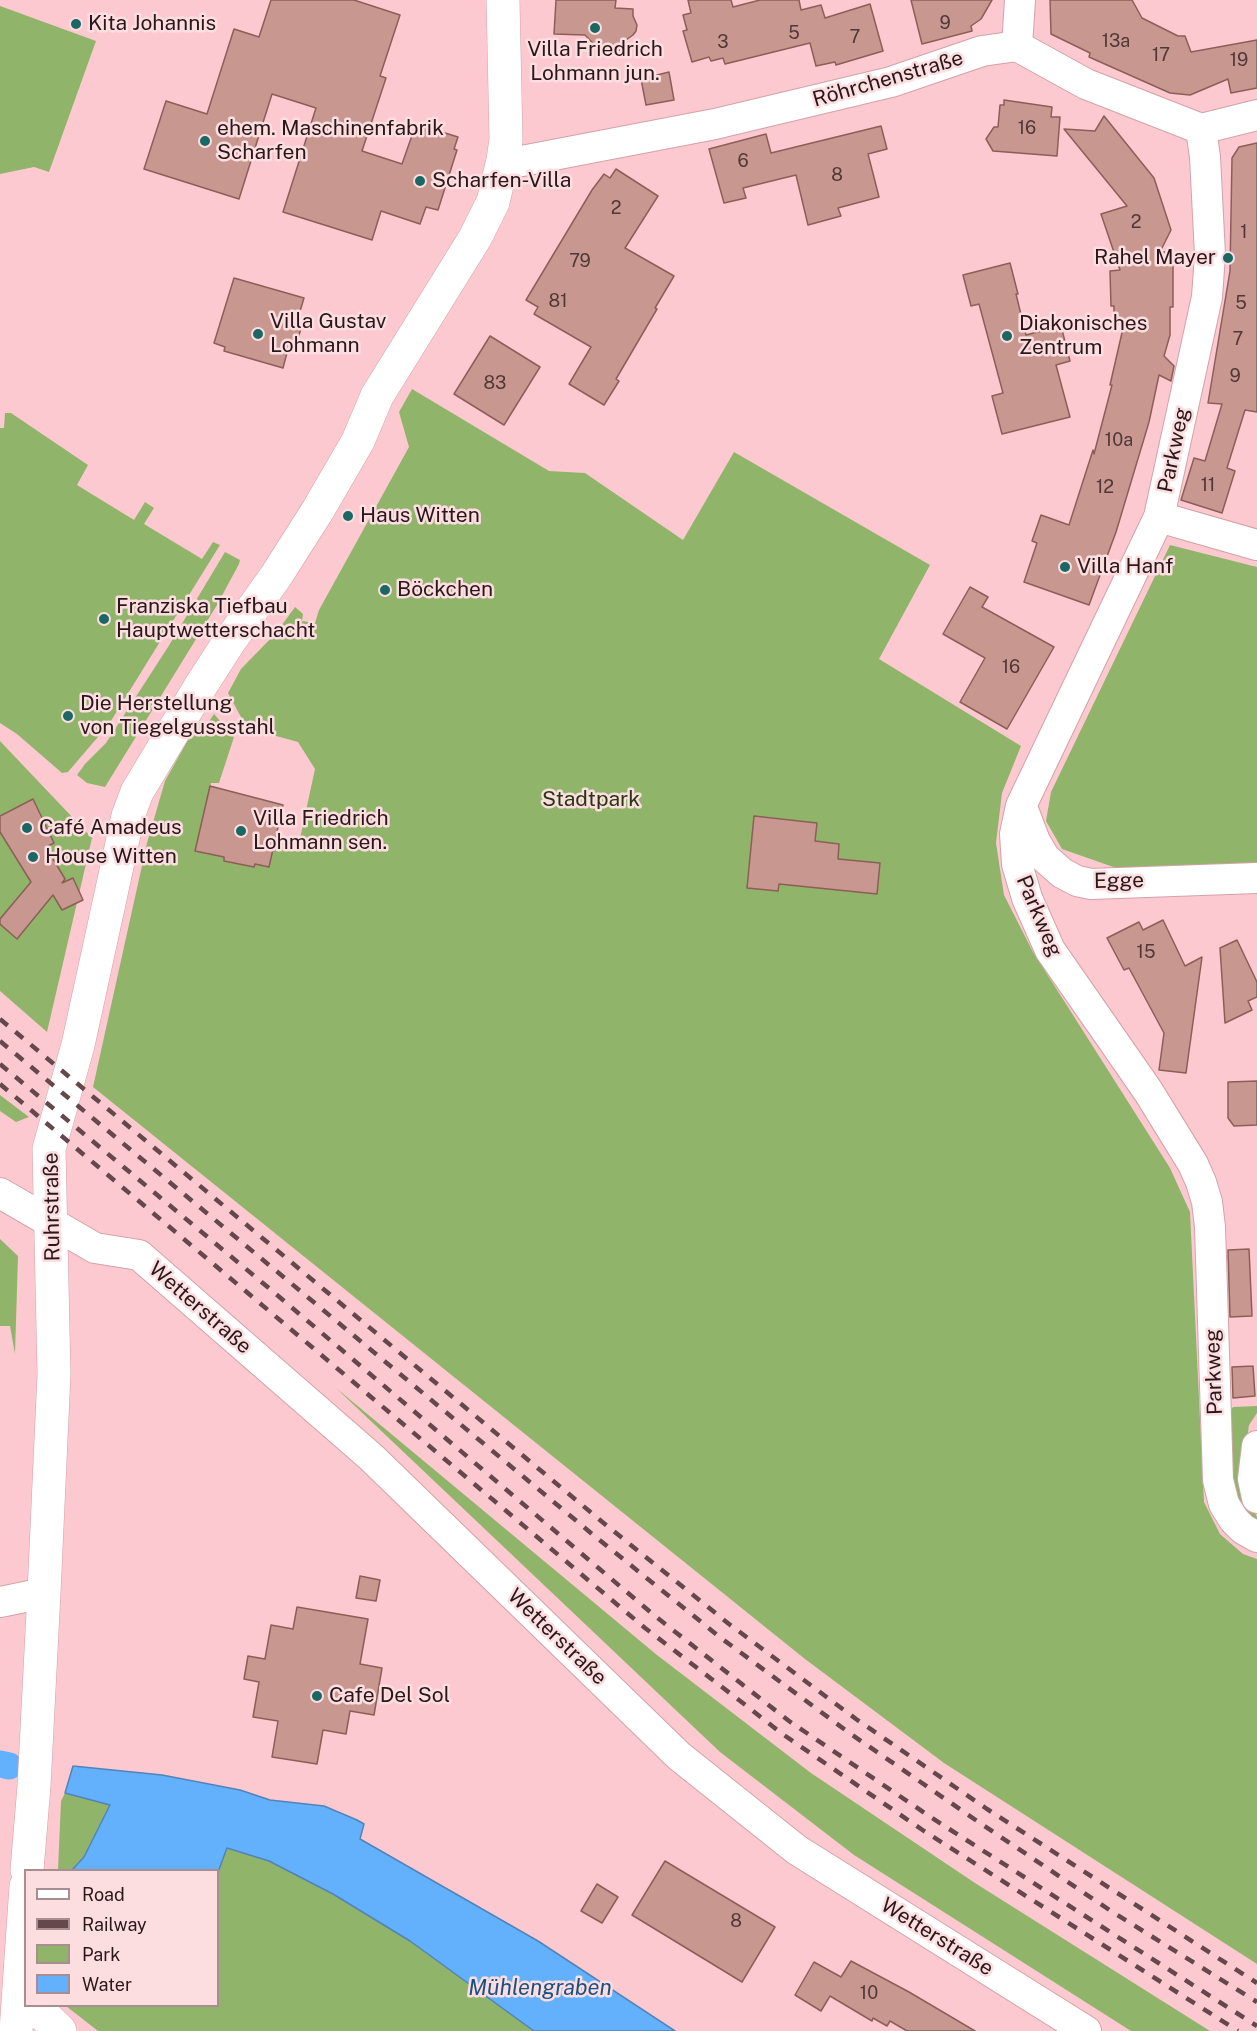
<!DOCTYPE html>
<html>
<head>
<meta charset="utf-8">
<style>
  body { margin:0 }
  #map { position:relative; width:1257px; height:2031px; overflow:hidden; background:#fdc9d0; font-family:"Public Sans",sans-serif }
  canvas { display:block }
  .legend { position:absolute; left:24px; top:1869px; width:195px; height:138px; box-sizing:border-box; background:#fcdde0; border:2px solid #a88e91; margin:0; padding:8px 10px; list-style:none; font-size:18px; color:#29171a }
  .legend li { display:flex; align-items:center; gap:12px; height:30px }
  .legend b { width:30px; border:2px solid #a88e91 }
</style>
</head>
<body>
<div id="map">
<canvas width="1257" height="2031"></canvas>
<ul class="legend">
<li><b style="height:8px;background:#fff"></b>Road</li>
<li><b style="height:8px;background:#64484c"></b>Railway</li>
<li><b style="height:16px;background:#91b46b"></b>Park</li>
<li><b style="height:16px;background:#63b1fd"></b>Water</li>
</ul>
</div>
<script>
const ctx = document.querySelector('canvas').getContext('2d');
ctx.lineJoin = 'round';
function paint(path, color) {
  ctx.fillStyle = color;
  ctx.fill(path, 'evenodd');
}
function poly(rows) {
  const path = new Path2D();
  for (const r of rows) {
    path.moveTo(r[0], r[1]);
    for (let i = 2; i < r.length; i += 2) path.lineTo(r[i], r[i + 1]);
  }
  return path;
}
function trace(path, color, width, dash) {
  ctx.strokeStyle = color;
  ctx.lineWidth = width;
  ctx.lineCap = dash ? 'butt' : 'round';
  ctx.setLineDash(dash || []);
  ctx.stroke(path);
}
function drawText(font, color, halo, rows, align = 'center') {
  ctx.font = font + ' "Public Sans",sans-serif';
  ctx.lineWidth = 5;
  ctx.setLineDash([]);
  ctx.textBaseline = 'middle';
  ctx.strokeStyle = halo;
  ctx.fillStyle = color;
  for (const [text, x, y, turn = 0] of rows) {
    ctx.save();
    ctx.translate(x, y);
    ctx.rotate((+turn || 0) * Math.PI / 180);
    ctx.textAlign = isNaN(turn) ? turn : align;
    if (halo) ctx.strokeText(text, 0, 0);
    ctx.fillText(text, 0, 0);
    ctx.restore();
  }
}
const green = poly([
  [0,6,96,41,49,172,34,167,0,174],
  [412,389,549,471,585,473,683,540,734,452,930,565,879,659,1021,746,1002,793,996,843,1004,895,1033,952,1170,1168,1190,1212,1204,1502,1220,1534,1243,1554,1257,1559,1257,1964,944,1763,805,1659,93,1087,147,843,165,781,198,722,208,723,214,714,234,737,219,783,211,783,196,851,224,857,224,861,253,867,254,864,269,867,275,841,279,842,280,838,299,843,315,769,298,742,247,728,228,693,241,669,276,633,295,607,303,614,302,621,315,623,319,610,409,447,399,412],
  [5,413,11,413,88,465,77,485,134,520,145,502,154,508,144,524,202,559,213,542,220,545,109,724,68,772,62,773,17,734,0,723,0,428,4,428],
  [1170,545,1257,567,1257,866,1119,869,1062,849,1046,821,1051,792],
  [225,552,240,560,239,564,217,605,105,787,87,783,77,775,85,764,106,743,168,647],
  [0,741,92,838,47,1032,0,991],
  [0,1095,29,1117,16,1122,0,1111],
  [0,1239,18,1256,15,1354,10,1326,0,1326],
  [336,1388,657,1655,811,1773,975,1883,1210,2031,1131,2031,854,1855,720,1752],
  [1257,1406,1257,1413,1249,1425,1245,1454,1246,1497,1257,1517,1257,1525,1239,1507,1231,1476,1229,1413,1233,1407],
  [65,1793,110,1805,84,1857,72,1870,58,1870,61,1801],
  [226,1848,269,1861,333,1894,410,1941,534,2031,98,2031,66,2006,218,2006,218,1872]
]);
const water = poly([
  [73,1766,162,1775,240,1790,270,1800,324,1806,357,1820,364,1824,360,1839,538,1941,675,2031,534,2031,410,1941,333,1894,269,1861,227,1848,218,1872,218,1870,72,1870,84,1857,110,1805,65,1793,73,1766]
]);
const canal = poly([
  [0,1764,9,1766]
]);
const building = poly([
  [271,0,354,0,400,15,380,76,386,78,362,151,402,164,416,124,458,137,454,149,457,150,438,210,426,207,420,224,381,211,372,240,283,212,316,108,272,94,239,199,144,169,166,101,207,114,234,29,259,37,271,0],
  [556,0,616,0,615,8,633,9,633,16,637,25,636,31,633,35,619,45,620,50,604,55,585,35,554,34,556,0],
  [688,0,731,0,733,7,760,0,799,0,801,10,821,5,825,18,870,4,883,51,836,65,835,62,816,66,810,43,725,64,723,58,711,61,709,57,692,62,683,31,687,30,683,15,691,13,688,0],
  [911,0,992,0,981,19,971,26,972,31,922,44,911,0],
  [1050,0,1132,0,1142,18,1178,36,1185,36,1191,52,1257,40,1257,88,1231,93,1228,79,1190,95,1170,93,1089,57,1090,53,1051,34,1050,0],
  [669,72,674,100,646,105,641,79,669,72],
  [1004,100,1052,107,1051,117,1060,117,1057,156,993,151,986,139,994,127,998,127,1000,105,1004,105,1004,100],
  [1104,116,1154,178,1171,230,1160,252,1173,252,1173,307,1170,307,1170,335,1164,356,1174,366,1171,381,1159,375,1149,422,1116,532,1089,605,1024,582,1037,543,1032,541,1041,515,1069,525,1093,450,1094,454,1112,385,1110,385,1124,324,1114,324,1114,306,1111,306,1110,271,1120,270,1101,214,1127,206,1064,129,1095,131,1104,116],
  [881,126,887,149,868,154,879,197,838,208,841,216,808,225,796,175,743,188,746,198,724,203,709,149,766,134,771,153,881,126],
  [1257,143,1257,412,1245,410,1227,468,1235,471,1222,513,1181,500,1194,458,1205,461,1222,404,1208,403,1230,271,1232,158,1239,147,1257,143],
  [616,169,658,196,625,248,674,276,655,308,657,309,616,379,619,381,604,405,569,384,591,347,534,314,538,307,526,300,592,190,604,174,610,178,616,169],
  [1010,263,1018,294,1016,294,1026,335,1061,326,1070,361,1056,365,1070,417,1002,434,992,396,1003,393,979,304,971,306,963,275,1010,263],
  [234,278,304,298,298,318,304,319,294,351,288,349,283,368,224,351,225,347,214,343,234,278],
  [490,336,540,367,504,425,454,394,490,336],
  [970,587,988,597,982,607,1054,647,1007,729,960,702,985,658,943,634,970,587],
  [210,786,283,805,269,867,255,864,254,867,224,861,224,857,195,851,210,786],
  [33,799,54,843,46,847,65,879,62,883,73,878,83,900,62,910,53,895,17,939,0,924,0,919,31,882,0,832,0,816,33,799],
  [754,816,817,823,815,841,839,844,838,859,880,863,877,894,779,884,778,891,747,888,754,816],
  [1163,920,1185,966,1202,957,1186,1073,1159,1070,1164,1033,1129,968,1124,970,1107,938,1139,922,1143,930,1163,920],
  [1237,940,1257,982,1257,997,1248,1001,1252,1010,1225,1023,1220,948,1237,940],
  [1257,1081,1257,1125,1234,1126,1228,1118,1228,1082,1257,1081],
  [1249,1249,1252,1316,1230,1317,1228,1250,1249,1249],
  [1253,1366,1255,1396,1233,1398,1232,1367,1253,1366],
  [360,1576,380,1580,376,1601,356,1598,360,1576],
  [297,1607,368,1619,360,1664,382,1668,374,1715,350,1711,346,1734,323,1730,317,1764,272,1757,278,1721,253,1717,259,1682,244,1679,248,1656,265,1659,271,1625,293,1629,297,1607],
  [665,1861,775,1927,742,1982,632,1915,665,1861],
  [597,1884,618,1897,602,1923,581,1911,597,1884],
  [851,1961,909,1992,975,2031,907,2031,890,2021,887,2026,873,2018,872,2021,830,1996,821,2011,795,1995,814,1962,841,1977,851,1961]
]);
const minor = poly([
  [1017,46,1020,0],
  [1201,129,1205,157,1210,255,1207,297,1159,517,1021,806,1015,834,1017,864,1027,898,1050,950,1148,1091,1193,1164,1201,1182,1207,1202,1210,1227,1218,1480,1224,1504,1234,1520,1243,1529,1257,1537],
  [503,160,522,161,715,124,891,82,982,51,1017,46,1086,84,1201,129,1257,115],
  [1159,517,1257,545],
  [1022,807,1035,841,1045,858,1062,873,1077,881,1091,884,1257,878],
  [0,1193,95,1248,139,1255,371,1457,679,1756,797,1850,1086,2031],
  [1257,1446,1253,1479,1257,1498],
  [0,1602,44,1593]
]);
const secondary = poly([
  [27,1870,34,1786,44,1593,54,1374,49,1149,78,1045,128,816,137,792,200,687,229,642,276,576,318,510,358,441,377,396,475,238,493,202,503,160,506,140,503,0],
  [34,2006,60,2031],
  [16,2031,26,1886]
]);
const rail = poly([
  [0,1019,606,1525,729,1624,856,1719,987,1809,1257,1983],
  [0,1041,597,1538,721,1638,848,1732,980,1823,1111,1911,1257,2002],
  [0,1064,270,1289,655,1616,789,1721,932,1818,1257,2026],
  [0,1084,645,1628,748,1707,781,1733,924,1831,1238,2031]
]);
const markers = [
  [76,24,6,"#1a6763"],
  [595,28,6,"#1a6763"],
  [205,141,6,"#1a6763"],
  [420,181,6,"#1a6763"],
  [1228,258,6,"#1a6763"],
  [258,334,6,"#1a6763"],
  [1007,336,6,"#1a6763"],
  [348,516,6,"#1a6763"],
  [1065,567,6,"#1a6763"],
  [385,590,6,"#1a6763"],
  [104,619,6,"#1a6763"],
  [68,716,6,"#1a6763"],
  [27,828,6,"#1a6763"],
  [241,831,6,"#1a6763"],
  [33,857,6,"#1a6763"],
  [317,1696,6,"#1a6763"]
];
const numberNames = [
  ["9",945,23],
  ["5",794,33],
  ["7",855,37],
  ["13a",1116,41],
  ["3",723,42],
  ["17",1161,55],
  ["19",1239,60],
  ["16",1027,128],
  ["6",743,161],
  ["8",837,175],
  ["2",616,208],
  ["2",1136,222],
  ["1",1244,232],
  ["79",580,261],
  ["81",558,301],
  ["5",1241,303],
  ["7",1238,339],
  ["9",1235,376],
  ["83",495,383],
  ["10a",1119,440],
  ["11",1208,485],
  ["12",1105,487],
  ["16",1011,667],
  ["15",1146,952],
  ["8",736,1921],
  ["10",869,1993]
];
const poiNames = [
  ["Kita Johannis",88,24],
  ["Villa Friedrich",595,50,"center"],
  ["Lohmann jun.",595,74,"center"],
  ["ehem. Maschinenfabrik",217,129],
  ["Scharfen",217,153],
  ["Scharfen-Villa",432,181],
  ["Rahel Mayer",1216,258,"right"],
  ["Villa Gustav",270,322],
  ["Lohmann",270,346],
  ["Diakonisches",1019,324],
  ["Zentrum",1019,348],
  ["Haus Witten",360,516],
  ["Villa Hanf",1077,567],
  ["Böckchen",397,590],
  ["Franziska Tiefbau",116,607],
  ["Hauptwetterschacht",116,631],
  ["Die Herstellung",80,704],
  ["von Tiegelgussstahl",80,728],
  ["Villa Friedrich",253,819],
  ["Lohmann sen.",253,843],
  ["Café Amadeus",39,828],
  ["House Witten",45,857],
  ["Cafe Del Sol",329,1696]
];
const streetNames = [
  ["Röhrchenstraße",888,79,-16],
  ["Parkweg",1174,450,-78],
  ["Egge",1119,881,-1],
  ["Parkweg",1039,916,67],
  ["Ruhrstraße",52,1207,-91],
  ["Wetterstraße",200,1308,41],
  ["Parkweg",1214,1372,-92],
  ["Wetterstraße",557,1637,44],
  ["Wetterstraße",937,1937,32]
];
const parkNames = [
  ["Stadtpark",591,800]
];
const waterNames = [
  ["Mühlengraben",540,1988]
];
paint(green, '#91b46b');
paint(water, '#63b1fd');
trace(water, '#5283b9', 1.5);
trace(canal, '#63b1fd', 27);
paint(building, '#c89890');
trace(building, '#8b5f57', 1.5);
trace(minor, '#d3a2a8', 32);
trace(secondary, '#d3a2a8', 34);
trace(minor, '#fff', 30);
trace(secondary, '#fff', 33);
trace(rail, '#64484c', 4.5, [10, 10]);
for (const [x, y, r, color] of markers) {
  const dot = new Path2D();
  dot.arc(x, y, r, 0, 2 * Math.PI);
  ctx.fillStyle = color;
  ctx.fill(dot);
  trace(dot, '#fcdde0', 2);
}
drawText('18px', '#513738', null, numberNames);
drawText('21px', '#29171a', '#fcdde0', poiNames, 'left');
drawText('21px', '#29171a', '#fcdde0', streetNames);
drawText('21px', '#26370f', '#fcdde0', parkNames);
drawText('italic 22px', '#1a5182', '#fcdde0', waterNames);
</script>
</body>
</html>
